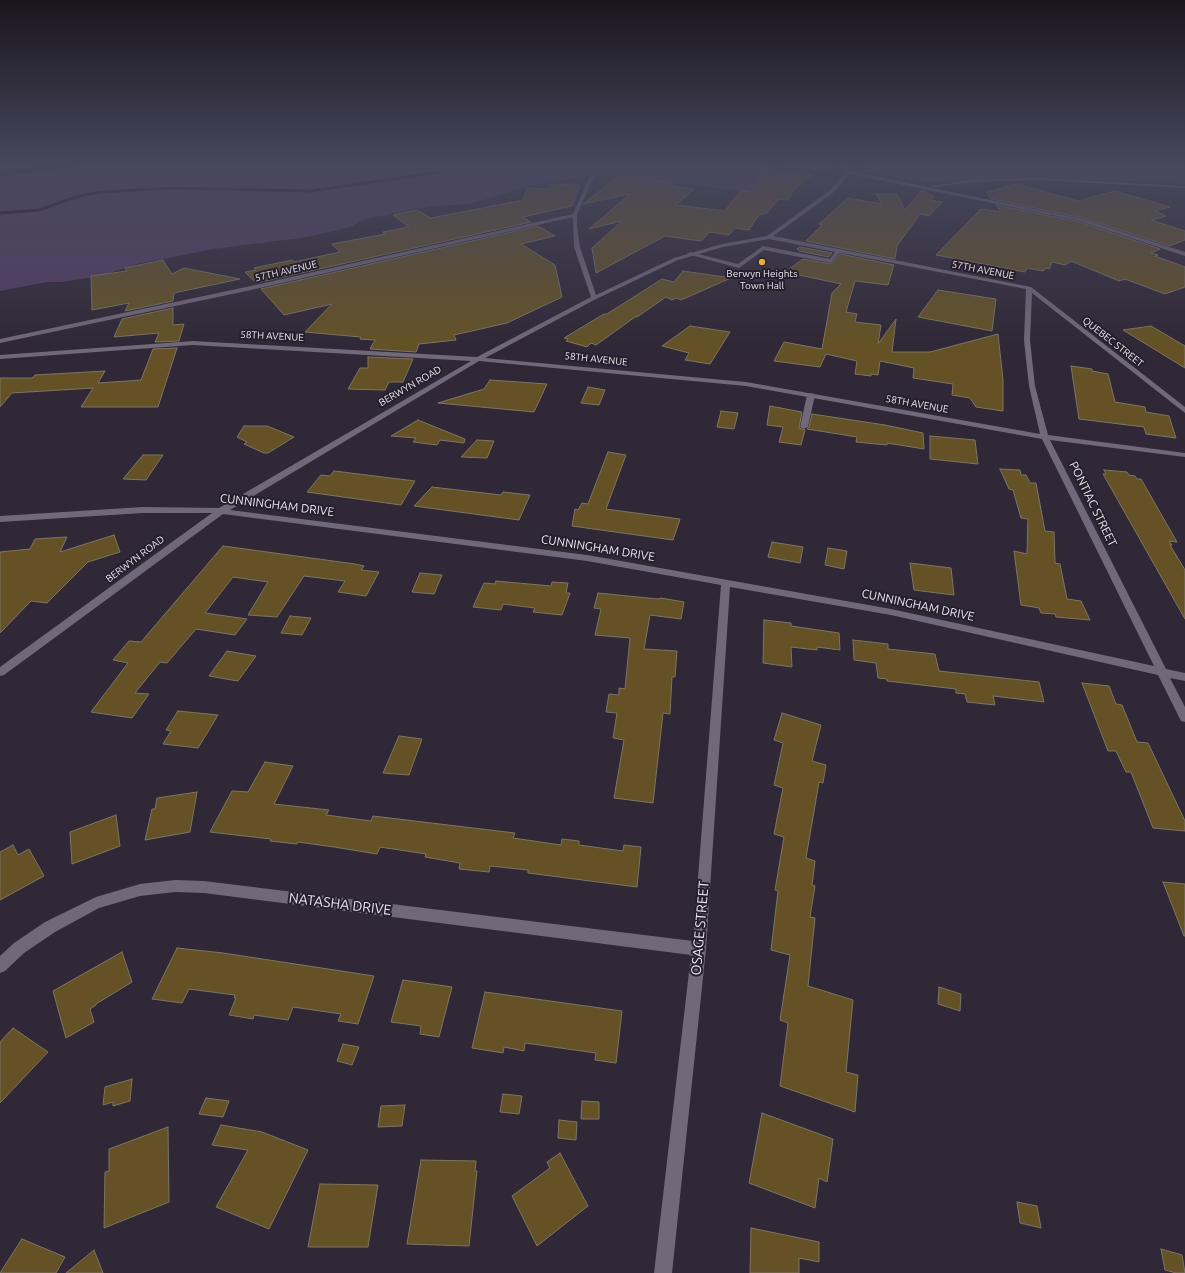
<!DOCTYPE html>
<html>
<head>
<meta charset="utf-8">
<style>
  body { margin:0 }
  canvas { display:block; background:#302836 }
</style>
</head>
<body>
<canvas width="1185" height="1273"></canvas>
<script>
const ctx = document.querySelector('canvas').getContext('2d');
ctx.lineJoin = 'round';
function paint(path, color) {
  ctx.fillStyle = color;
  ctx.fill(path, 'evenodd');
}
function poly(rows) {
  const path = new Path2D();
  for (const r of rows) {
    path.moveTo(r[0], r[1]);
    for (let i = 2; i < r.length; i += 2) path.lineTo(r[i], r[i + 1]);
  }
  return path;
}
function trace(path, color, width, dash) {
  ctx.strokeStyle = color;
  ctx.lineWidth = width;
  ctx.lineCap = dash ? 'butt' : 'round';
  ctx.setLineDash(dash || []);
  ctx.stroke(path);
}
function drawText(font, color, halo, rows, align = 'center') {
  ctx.font = font + ' Ubuntu,sans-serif';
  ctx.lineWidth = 4;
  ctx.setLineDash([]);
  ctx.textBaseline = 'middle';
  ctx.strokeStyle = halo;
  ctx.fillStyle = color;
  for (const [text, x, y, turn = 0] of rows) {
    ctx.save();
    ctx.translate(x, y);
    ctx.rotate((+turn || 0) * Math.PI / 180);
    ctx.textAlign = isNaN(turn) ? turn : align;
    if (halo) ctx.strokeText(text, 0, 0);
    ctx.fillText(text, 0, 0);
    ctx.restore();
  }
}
const green = poly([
  [0,165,830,165,831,168,827,168,829,172,768,166,777,173,764,186,752,188,749,192,601,174,580,175,579,177,530,186,470,204,432,206,365,219,353,226,335,231,300,238,213,249,137,264,101,276,61,282,47,282,0,291],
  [861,165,1185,165,1185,184,1007,177,981,182,923,182,864,172]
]);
const water = poly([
  [52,165,93,165,0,176,0,171]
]);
const stream = poly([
  [0,213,39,210,79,196,100,192,172,188,310,191,448,171]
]);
const building = poly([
  [768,170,813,175,794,189,788,200,778,199,767,213,761,214,756,219,749,230,735,228,729,235,710,232,701,241,665,236,596,273,592,248,622,221,589,229,630,194,583,204,619,176,673,183,672,186,694,189,676,205,725,211,741,190,751,192,768,170],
  [551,184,580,185,572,206,523,217,531,222,256,283,245,272,256,270,254,268,292,260,294,262,340,252,332,244,385,234,383,232,409,227,393,215,417,210,431,218,523,200,527,188,548,189,551,184],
  [1017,184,1078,201,1115,191,1170,207,1155,211,1166,216,1151,220,1185,231,1185,240,1170,246,1083,218,991,199,987,192,1017,184],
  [922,190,933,196,931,200,942,202,929,216,920,214,897,246,895,259,806,241,822,225,819,224,848,198,882,204,876,194,897,194,905,210,922,190],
  [996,205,1080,222,1160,249,1151,253,1158,255,1155,256,1185,267,1185,287,1165,294,1125,279,1119,281,1071,261,1065,265,1052,262,1049,269,1046,268,1043,271,1027,268,1025,272,936,255,981,209,1001,212,996,205],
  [538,226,555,236,521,244,555,265,562,297,507,323,454,335,456,340,419,344,416,352,370,349,375,340,360,339,361,337,305,332,332,304,284,315,261,289,538,226],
  [800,247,832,253,829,257,799,251,797,249,800,247],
  [840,254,894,265,888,285,855,281,846,312,857,314,855,322,881,325,878,344,896,319,892,352,930,352,998,334,1003,380,1003,411,976,407,970,398,952,395,953,384,913,378,914,368,880,361,878,375,871,374,871,376,855,374,857,361,826,354,820,367,774,361,784,342,822,349,832,293,841,284,785,272,803,259,831,264,840,254],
  [163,260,172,274,184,268,240,279,174,293,173,301,125,311,129,303,92,310,91,276,127,271,125,268,163,260],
  [683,271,731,278,681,300,676,298,672,300,666,297,637,317,635,317,596,345,591,343,587,347,566,341,568,339,564,338,604,314,607,314,662,279,674,282,683,271],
  [938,290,996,299,992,331,918,317,938,290],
  [173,308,173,325,184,324,179,341,155,342,159,333,114,337,122,319,173,308],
  [690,326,730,332,710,364,685,360,689,353,662,346,690,326],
  [1151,326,1185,346,1185,368,1123,330,1151,326],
  [177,348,158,407,81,407,93,388,12,393,0,407,0,378,32,378,35,375,105,371,98,383,141,380,153,349,177,348],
  [368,357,413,359,403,382,389,382,385,390,348,389,360,368,368,368,368,357],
  [1071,366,1092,369,1092,371,1108,374,1115,402,1145,407,1146,412,1169,416,1176,438,1146,434,1144,427,1079,419,1071,366],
  [490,380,547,384,534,412,438,403,484,389,490,380],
  [588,387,605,390,599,405,581,403,588,387],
  [770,406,802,412,799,428,805,430,801,445,779,442,783,427,767,425,770,406],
  [721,411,738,413,734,429,717,427,721,411],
  [812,414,885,425,923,433,924,449,887,443,887,445,856,442,857,437,807,429,809,427,812,414],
  [418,420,465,439,464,443,440,440,437,445,413,442,416,438,391,436,418,420],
  [244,426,267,426,294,437,268,453,264,453,244,444,247,442,237,437,244,426],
  [930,436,975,440,978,464,930,459,930,436],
  [477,440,494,441,487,458,461,457,477,440],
  [608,452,626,455,606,509,680,519,673,540,572,526,575,509,578,510,582,503,588,504,608,452],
  [143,455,163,455,146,480,123,479,143,455],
  [1000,469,1020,470,1021,475,1026,475,1030,483,1036,483,1045,531,1054,532,1055,563,1060,564,1067,599,1081,601,1090,620,1056,617,1055,614,1041,613,1039,608,1021,605,1014,551,1027,554,1028,519,1021,518,1013,490,1009,489,1000,469],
  [1104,470,1127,472,1129,475,1135,476,1137,479,1141,479,1177,542,1169,541,1172,545,1170,545,1185,570,1185,619,1103,474,1106,474,1104,470],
  [334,471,415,481,401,505,307,492,321,475,330,476,334,471],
  [432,487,501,495,503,492,530,495,519,520,414,506,432,487],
  [114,535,120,552,88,562,47,603,31,601,0,633,0,552,30,549,35,539,67,537,60,552,114,535],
  [772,542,803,547,800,563,768,557,772,542],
  [223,546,355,564,364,566,361,570,379,572,366,596,338,592,345,581,304,576,277,617,248,615,268,582,233,577,205,613,247,619,235,635,196,629,167,663,160,662,135,693,149,694,132,718,91,712,128,663,113,660,129,641,141,642,223,546],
  [828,548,847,551,844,569,825,565,828,548],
  [910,563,951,568,954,595,914,590,910,563],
  [420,573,442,575,434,594,412,592,420,573],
  [496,581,551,586,552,582,568,583,566,593,570,593,562,615,533,612,535,608,503,604,501,610,473,607,484,583,495,584,496,581],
  [598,593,658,599,661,598,684,602,681,619,650,615,644,649,677,651,675,677,672,677,670,714,663,713,653,803,614,798,624,740,613,738,617,713,606,712,609,694,619,695,619,688,625,689,630,638,595,635,601,609,594,608,598,593],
  [290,616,311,618,302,635,281,633,290,616],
  [764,620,791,623,791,626,839,633,840,650,817,647,817,650,791,647,792,667,763,663,764,620],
  [853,640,888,644,888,649,935,654,939,671,1039,682,1044,702,993,696,995,705,967,702,965,694,956,693,956,689,887,681,887,679,878,678,876,663,854,660,853,640],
  [227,651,256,656,238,681,209,676,227,651],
  [1082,683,1109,686,1116,704,1122,705,1137,742,1148,743,1185,821,1185,831,1153,828,1131,772,1126,772,1116,751,1108,751,1082,683],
  [178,711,218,715,198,748,163,744,171,731,166,730,178,711],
  [782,713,821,725,812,761,826,765,823,783,819,782,806,858,815,861,812,885,815,886,810,917,815,918,808,986,853,1000,846,1072,858,1075,855,1112,780,1086,788,1023,780,1020,790,955,771,950,778,891,775,890,784,837,774,834,783,788,774,785,783,743,774,740,782,713],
  [399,736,422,739,409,775,383,773,399,736],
  [265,762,293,766,274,804,329,810,326,815,371,821,373,816,515,833,513,838,561,845,562,839,579,841,579,845,623,851,624,845,641,847,637,887,528,873,528,870,490,866,489,872,459,869,460,863,425,857,426,854,380,847,377,854,334,847,298,842,297,844,270,841,271,839,210,832,232,791,248,792,265,762],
  [197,792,190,832,145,840,152,809,155,809,157,798,197,792],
  [116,815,120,846,72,864,70,832,116,815],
  [13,845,18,855,29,849,44,876,0,900,0,852,13,845],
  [1163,882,1185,884,1185,936,1184,936,1163,882],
  [177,948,223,953,374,976,358,1024,338,1021,341,1014,293,1007,288,1020,254,1015,253,1019,229,1015,236,998,234,998,235,995,189,989,182,1003,152,999,177,948],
  [122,952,132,982,96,1004,96,1005,90,1009,94,1022,66,1038,53,991,122,952],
  [403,980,452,987,439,1037,420,1034,421,1026,391,1022,403,980],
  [939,987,961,994,960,1011,938,1004,939,987],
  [485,992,622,1011,616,1063,595,1060,596,1053,525,1043,524,1051,504,1047,503,1053,472,1048,485,992],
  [13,1028,48,1052,0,1103,0,1042,13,1028],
  [343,1044,359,1047,352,1065,337,1061,343,1044],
  [132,1079,130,1101,113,1106,113,1102,103,1105,105,1087,132,1079],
  [503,1094,522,1096,519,1114,500,1112,503,1094],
  [206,1098,229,1101,223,1117,199,1114,206,1098],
  [582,1101,599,1102,599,1119,581,1119,582,1101],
  [405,1105,402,1126,378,1127,381,1106,405,1105],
  [762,1113,833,1139,827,1182,819,1178,815,1208,749,1183,762,1113],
  [559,1120,577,1122,576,1140,558,1138,559,1120],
  [221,1125,262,1132,308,1150,269,1229,216,1207,248,1150,212,1145,221,1125],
  [168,1127,169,1202,104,1228,105,1172,109,1171,109,1149,168,1127],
  [560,1153,588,1206,537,1246,512,1196,550,1168,547,1162,560,1153],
  [421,1160,476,1161,475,1171,477,1171,469,1246,407,1244,421,1160],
  [320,1184,378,1185,368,1247,308,1247,320,1184],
  [1017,1202,1037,1206,1041,1228,1020,1223,1017,1202],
  [751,1228,819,1242,819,1262,799,1258,799,1273,750,1273,751,1228],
  [22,1239,65,1257,56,1273,0,1273,22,1239],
  [1161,1249,1182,1255,1185,1273,1176,1273,1165,1270,1161,1249],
  [94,1250,103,1273,66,1273,94,1250]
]);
const path = poly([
  [1137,165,1185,168],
  [0,179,136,165]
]);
const service = poly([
  [763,246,830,259,837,249,842,250,831,263,764,250,739,268,687,254,690,252,738,264,763,246],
  [811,393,815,395,808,427,804,429,800,427,807,395,811,393]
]);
const minor = poly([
  [845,165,849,165,850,171,1083,219,1185,252,1185,256,1080,221,849,174,833,193,773,236,1031,287,1185,407,1185,413,1032,293,1030,340,1032,359,1035,386,1048,435,1185,453,1185,457,1050,440,1166,669,1185,673,1185,681,1170,678,1185,707,1185,722,1181,721,1158,675,891,615,730,587,706,949,672,1273,654,1273,691,955,204,893,175,892,140,896,99,908,55,932,24,953,5,971,0,973,0,956,14,943,45,922,96,897,140,884,175,880,204,881,693,941,721,585,587,561,223,514,4,675,0,676,0,667,212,513,143,513,0,522,0,516,143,507,219,508,471,361,193,345,0,359,0,355,193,341,477,357,591,297,574,247,573,217,251,290,0,343,0,339,251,286,573,214,590,176,592,175,594,176,577,215,577,225,580,247,596,295,674,258,722,244,767,236,829,191,846,172,845,165],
  [769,239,1026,289,1024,340,1026,359,1029,386,1040,434,746,382,485,358,596,299,678,260,723,247,769,239],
  [479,361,746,386,1042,439,1154,666,891,609,587,555,230,510,479,361],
  [1038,178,1185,186,1185,188,1038,180,973,182,933,187,931,186,973,180,1038,178]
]);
const markers = [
  [762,262,4,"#dfb034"]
];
const farStreetnames = [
  ["57TH AVENUE",983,270,11],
  ["57TH AVENUE",286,271,-13],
  ["58TH AVENUE",272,336,3],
  ["QUEBEC STREET",1113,342,38],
  ["58TH AVENUE",596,359,6],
  ["BERWYN ROAD",410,386,-30],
  ["58TH AVENUE",917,404,10],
  ["BERWYN ROAD",135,559,-37]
];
const farPoinames = [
  ["Berwyn Heights",762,274],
  ["Town Hall",762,286]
];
const streetNames = [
  ["PONTIAC STREET",1093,504,64],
  ["CUNNINGHAM DRIVE",277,505,7],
  ["CUNNINGHAM DRIVE",598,548,9],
  ["CUNNINGHAM DRIVE",918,605,12]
];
const nearStreetnames = [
  ["NATASHA DRIVE",340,904,7],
  ["OSAGE STREET",700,928,-85]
];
paint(green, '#533e63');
paint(water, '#1c0929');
trace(stream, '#1c0929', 3);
paint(building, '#645226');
trace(building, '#7c7564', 1);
trace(path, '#736c79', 1, [1.5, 1.5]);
paint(service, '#716879');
paint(minor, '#716879');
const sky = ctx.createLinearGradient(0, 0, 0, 344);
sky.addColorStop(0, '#1a161e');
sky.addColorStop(0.48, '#48485d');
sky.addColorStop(1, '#48485d00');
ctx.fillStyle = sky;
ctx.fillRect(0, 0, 1185, 344);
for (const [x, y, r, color] of markers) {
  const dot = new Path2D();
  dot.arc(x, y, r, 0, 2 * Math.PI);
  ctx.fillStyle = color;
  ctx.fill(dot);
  trace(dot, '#261f2c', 1.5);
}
drawText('10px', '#eae5ee', '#261f2c', farStreetnames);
drawText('10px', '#eae5ee', '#261f2c', farPoinames);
drawText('12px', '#eae5ee', '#261f2c', streetNames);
drawText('14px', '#eae5ee', '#261f2c', nearStreetnames);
</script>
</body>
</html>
